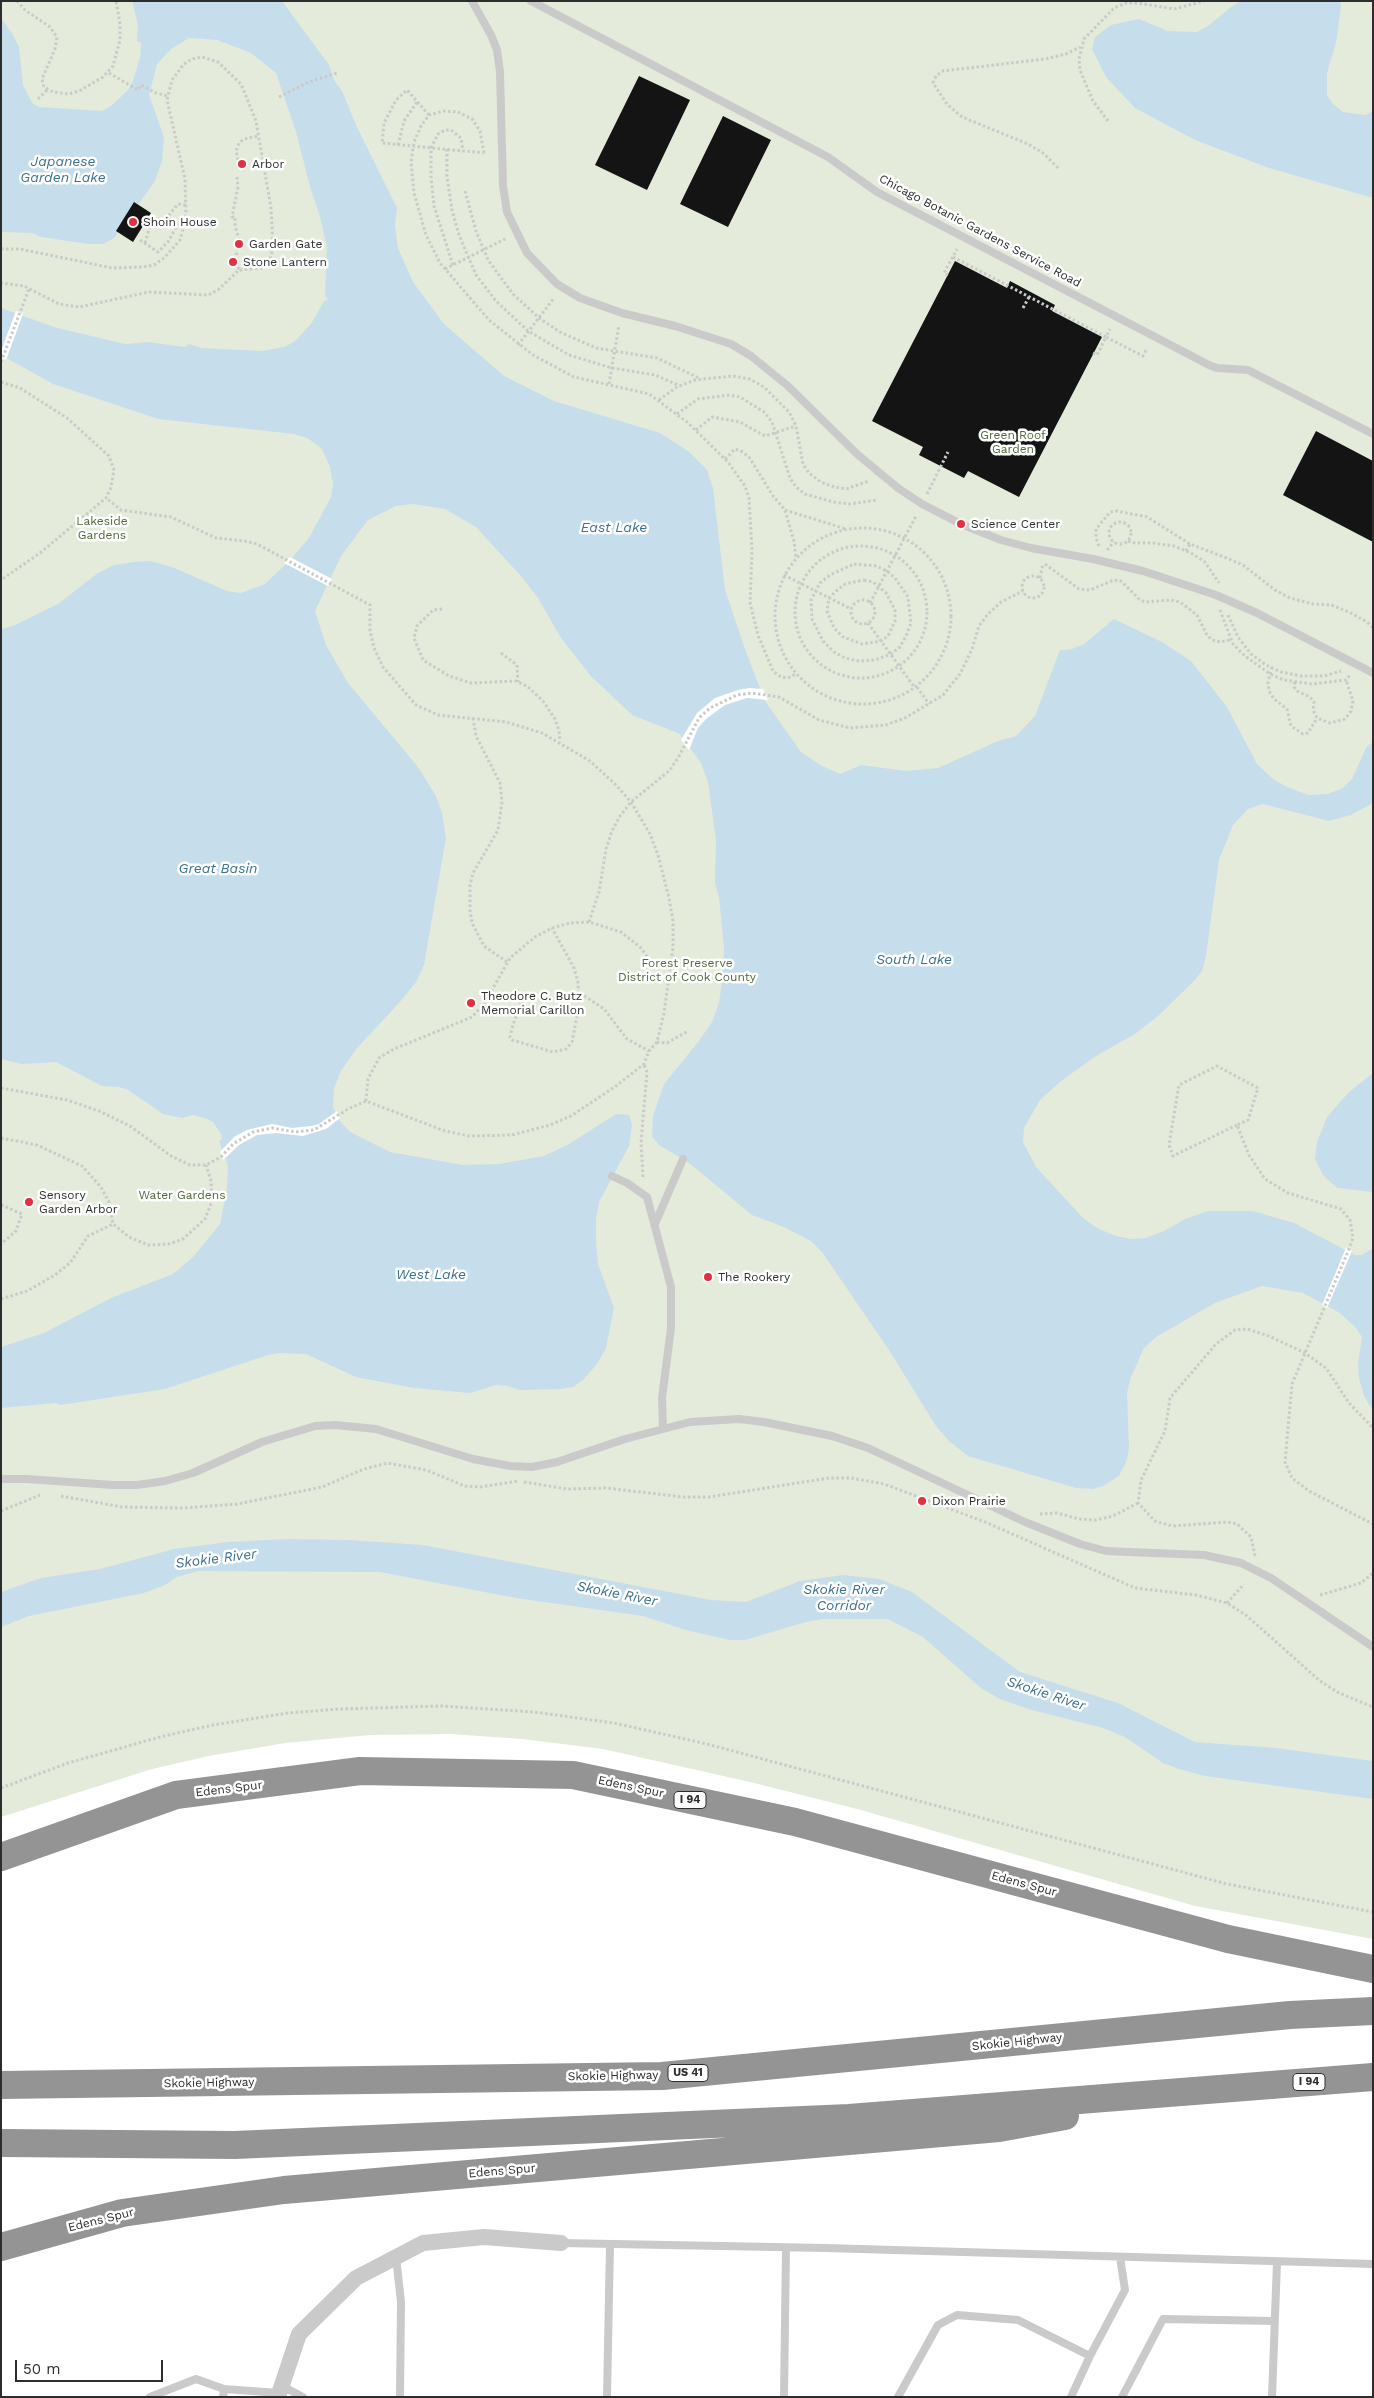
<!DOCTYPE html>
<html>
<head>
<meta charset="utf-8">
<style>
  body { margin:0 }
  #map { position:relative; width:1374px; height:2398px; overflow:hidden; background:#fff; font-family:"Work Sans",sans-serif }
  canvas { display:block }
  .frame { position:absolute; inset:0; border:2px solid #2d2d2d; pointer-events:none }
  .scale { position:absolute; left:15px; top:2360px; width:148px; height:22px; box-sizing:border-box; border:2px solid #2d2d2d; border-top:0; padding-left:6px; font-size:15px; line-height:18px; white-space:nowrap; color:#2d2d2d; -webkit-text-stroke:4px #fff; paint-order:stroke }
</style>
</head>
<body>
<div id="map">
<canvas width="1374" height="2398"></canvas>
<div class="frame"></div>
<div class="scale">50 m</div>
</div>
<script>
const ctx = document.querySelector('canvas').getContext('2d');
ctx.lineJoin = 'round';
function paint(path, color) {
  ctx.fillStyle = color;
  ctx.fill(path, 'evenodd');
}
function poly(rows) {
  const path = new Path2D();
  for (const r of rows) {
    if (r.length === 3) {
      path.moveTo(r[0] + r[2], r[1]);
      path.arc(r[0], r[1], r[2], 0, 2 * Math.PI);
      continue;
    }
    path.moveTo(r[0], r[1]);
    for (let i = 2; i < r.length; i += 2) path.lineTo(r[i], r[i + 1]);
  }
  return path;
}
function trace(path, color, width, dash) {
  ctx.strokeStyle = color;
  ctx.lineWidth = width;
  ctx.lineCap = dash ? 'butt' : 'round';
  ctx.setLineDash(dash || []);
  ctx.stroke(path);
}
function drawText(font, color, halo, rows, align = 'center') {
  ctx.font = font + ' "Work Sans",sans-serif';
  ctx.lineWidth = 5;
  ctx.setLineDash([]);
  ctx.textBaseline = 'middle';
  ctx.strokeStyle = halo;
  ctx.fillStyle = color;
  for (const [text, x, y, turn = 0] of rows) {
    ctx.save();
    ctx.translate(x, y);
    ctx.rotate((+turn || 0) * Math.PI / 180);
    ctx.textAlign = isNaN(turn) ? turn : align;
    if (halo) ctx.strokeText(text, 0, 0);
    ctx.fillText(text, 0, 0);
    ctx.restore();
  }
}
const green = poly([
  [1,1,1373,1,1373,1939,1195,1906,861,1810,750,1782,603,1749,522,1739,451,1734,370,1735,285,1743,209,1756,152,1769,1,1817]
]);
const water = poly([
  [132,1,282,1,329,65,334,80,342,91,356,125,397,208,395,225,398,248,413,282,444,324,504,376,554,401,660,433,688,451,707,470,713,488,725,590,745,649,765,701,801,752,820,765,840,774,861,765,906,771,938,768,998,741,1016,736,1035,716,1060,650,1072,649,1084,644,1114,619,1162,642,1191,661,1227,707,1257,764,1273,779,1287,787,1308,795,1328,794,1343,788,1352,779,1367,746,1373,742,1373,803,1351,815,1329,821,1263,804,1248,809,1233,825,1219,860,1206,956,1202,971,1195,980,1158,1016,1135,1034,1096,1056,1061,1081,1040,1100,1024,1128,1023,1142,1036,1167,1083,1218,1097,1228,1116,1236,1132,1239,1146,1238,1164,1231,1185,1219,1208,1211,1253,1211,1294,1223,1355,1255,1362,1255,1373,1248,1373,1411,1364,1396,1359,1378,1358,1364,1362,1337,1356,1328,1340,1313,1303,1293,1262,1286,1215,1303,1156,1337,1144,1348,1131,1377,1127,1393,1129,1448,1127,1460,1119,1476,1103,1486,1093,1489,1076,1488,968,1456,949,1441,936,1426,889,1350,822,1252,811,1241,784,1227,752,1215,689,1163,659,1145,652,1136,653,1116,664,1084,699,1041,712,1022,719,1003,723,974,724,948,719,897,715,883,716,840,708,782,701,763,680,734,632,715,590,675,561,638,538,598,520,575,476,527,445,509,413,504,396,506,368,520,341,556,315,611,326,645,348,683,418,767,436,796,442,813,446,838,424,965,416,982,399,1003,357,1048,341,1071,334,1088,333,1107,338,1119,350,1132,390,1152,463,1165,499,1164,544,1156,569,1144,616,1114,629,1115,632,1125,629,1146,599,1202,596,1219,596,1242,598,1264,614,1308,606,1348,597,1364,583,1380,573,1387,561,1389,519,1390,508,1386,496,1385,470,1393,414,1388,356,1377,306,1354,279,1353,268,1355,165,1389,60,1405,56,1403,1,1408,1,1347,44,1333,111,1298,173,1274,193,1257,220,1224,227,1189,228,1165,219,1141,222,1139,221,1134,213,1122,207,1119,194,1115,182,1118,163,1114,128,1090,119,1087,102,1086,56,1062,22,1064,1,1059,1,629,13,626,58,604,98,573,114,565,134,562,150,561,172,567,227,591,241,593,265,584,292,558,309,538,331,497,333,484,330,467,322,449,309,439,294,434,158,419,53,384,1,355,1,308,57,328,126,344,148,342,185,347,189,344,201,348,262,351,284,347,294,342,311,324,324,301,328,300,325,296,327,247,319,213,311,190,296,132,276,73,251,53,217,40,189,38,171,49,157,64,149,95,164,137,162,161,155,181,114,238,103,244,88,244,41,237,32,233,1,232,1,18,13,35,19,47,23,85,33,104,40,107,102,111,111,106,128,90,133,81,140,58,141,43,137,41,138,25],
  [1241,1,1340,1,1341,6,1336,43,1327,73,1327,95,1333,104,1343,112,1365,115,1373,111,1373,198,1269,168,1195,140,1135,108,1106,77,1092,49,1095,37,1111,25,1139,19,1168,31,1197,32,1208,26,1231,7],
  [1373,1073,1373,1192,1337,1188,1323,1175,1315,1159,1317,1142,1327,1117,1349,1092],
  [287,1539,349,1540,423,1545,711,1600,746,1602,800,1581,843,1575,879,1579,912,1592,1020,1672,1118,1703,1195,1742,1276,1748,1373,1761,1373,1799,1205,1776,1179,1769,1163,1763,1125,1737,1103,1728,1032,1710,1002,1700,982,1689,923,1637,888,1619,823,1619,806,1622,745,1640,730,1640,686,1630,643,1616,516,1598,380,1572,199,1571,177,1577,165,1585,144,1593,29,1616,1,1627,1,1592,41,1578,100,1569,174,1549,228,1542]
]);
const pier = poly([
  [16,311,23,314,6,360,1,358,1,351],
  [290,557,332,579,328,586,284,563],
  [749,688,763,689,768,700,747,698,725,705,706,719,698,728,689,750,681,740,697,713,715,698,738,690],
  [337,1111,340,1118,326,1129,303,1136,276,1133,257,1135,239,1145,223,1160,220,1152,234,1137,247,1130,272,1124,292,1128,311,1126,319,1124],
  [1346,1248,1352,1251,1327,1308,1322,1305]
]);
const building = poly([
  [639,76,690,100,647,190,595,165],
  [723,116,771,140,728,227,680,204],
  [134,202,151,213,133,242,116,231],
  [955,261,1007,288,1010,281,1055,305,1052,311,1102,337,1019,497,968,471,964,478,919,455,923,447,872,421],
  [1316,431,1373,461,1373,542,1283,495]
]);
const path = poly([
  [17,1,25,10,50,27,57,37,55,49,42,79,44,87,53,92,69,94,79,91,103,77,113,66,120,40,120,24,116,1],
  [109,73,138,90,141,85,156,93,168,96],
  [279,97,309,82,337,73],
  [38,99,47,90],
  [429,115,407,90,396,100,384,123,382,143,484,153],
  [1108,121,1093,101,1080,70,1079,59,1084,39,1114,8,1126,3,1138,3,1174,9,1204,1],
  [398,145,404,121,417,102],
  [447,149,447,176,452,210,459,235,476,275,496,301,528,331,569,355,612,368,655,375,680,386],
  [484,153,480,131,472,119,458,112,443,111,429,115,421,126,414,142,411,162,414,193,426,235,440,263,489,320,533,355,574,377,649,394,687,422,728,462,745,486,749,498,752,551,750,603,758,635,773,671,781,677,788,678,796,674],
  [238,160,236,151,239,143,244,139,258,136],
  [1058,168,1043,153,1028,144,962,117,947,104,933,83,936,76,943,71,1045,59,1066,54,1080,47],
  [237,177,238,187,232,217,235,217,235,226,239,239,236,258,239,270],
  [465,191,476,231,488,260,513,294,539,318,560,332,596,348,657,358,701,379],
  [140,240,158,252,168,242,179,222,185,223],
  [145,243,150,226,153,223,166,219,178,204,186,205],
  [1,249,20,249,112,268,143,267,154,265,164,258,180,240,186,218,185,179,167,100,172,80,184,64,192,59,202,57,218,62,241,84,256,121,271,208,273,246,271,257,263,268,239,270,218,290,208,295,149,292,79,307,59,304,24,286,1,283],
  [953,257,1106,337,1110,329],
  [453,265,434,206,431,178,431,148,438,134,445,130,451,130,461,138,463,151],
  [445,269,507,238],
  [948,275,944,273,957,249],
  [1023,308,1029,297],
  [518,345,554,298],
  [1093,353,1097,355,1106,337,1143,356,1147,348],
  [1,362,29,289],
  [1,382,20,388,67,418,109,456,114,470,111,487,106,498,40,553,1,580],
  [609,384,619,325],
  [659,400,677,387,695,380,733,376,750,379,764,387,789,412,796,426,803,464,809,473,821,482,834,487,846,489,869,481],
  [677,414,698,399,729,395,740,397,764,412,772,422,790,478,796,487,805,494,833,502,849,504,878,500],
  [696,430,712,417,740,422,765,436,796,426],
  [725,459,735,449,741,451,749,457,773,496,785,510,794,541,796,558],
  [927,494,948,452],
  [785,510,846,529],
  [1120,533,11],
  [863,616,88],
  [1128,541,1135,543,1153,543,1174,546,1191,553,1205,562,1219,583],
  [1099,546,1096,538,1096,529,1110,512,1117,511,1147,517,1190,544],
  [861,612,66],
  [1107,550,1114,542],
  [1186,551,1190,544,1229,559,1243,565,1275,590,1290,598,1313,604,1331,605,1349,612,1367,622,1373,628],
  [854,564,876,566,887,571,895,578,908,597,911,623,906,636,900,647,891,654,875,660,859,661,845,658,834,652,823,641,812,619,811,600,820,583,830,575,854,564],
  [1045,564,1079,589,1090,590,1114,580,1121,581,1139,599,1145,602,1171,600,1180,602,1197,615,1207,635,1212,640,1220,642,1230,640],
  [784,575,851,609],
  [1033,587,11],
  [1040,578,1043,564],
  [864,580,873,582,886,593,895,610,895,621,888,636,881,641,862,644,843,637,834,628,827,611,829,598,835,592,845,584,864,580],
  [863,612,12],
  [870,603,916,516],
  [442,609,433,610,417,626,414,638,423,660,449,676,471,683,516,681,528,687,543,701,555,719,559,731,560,741],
  [1220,610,1233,644,1245,656,1270,674,1284,680,1312,684,1346,680,1350,675],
  [1228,615,1238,637,1251,654,1266,665,1281,672,1301,676,1324,676,1341,671],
  [868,623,915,688],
  [501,653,517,665,518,682],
  [1272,667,1268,682,1269,691,1274,699,1287,709,1291,726,1303,734,1308,733,1317,718],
  [1295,682,1294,687,1297,691,1310,697,1314,702,1313,710,1317,718,1330,723,1345,719,1351,711,1353,701,1346,680],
  [917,687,929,704],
  [473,718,476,736,500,783,502,802,498,830,473,873,470,885,470,910,472,923,484,946,507,962],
  [589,922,599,892,606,849,612,831,620,816,631,802,669,771,678,758,699,718,710,708,737,695,752,693,779,697,819,720,850,728,886,725,905,718,943,695,960,674,972,649,979,626,988,614,1001,602,1023,591],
  [580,993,604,1009,627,1039,649,1051],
  [521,1002,512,1028,510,1037,512,1040,553,1052,566,1049,572,1042,579,1006,578,982,574,968,552,928],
  [657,1042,667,1043,688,1031],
  [1,1088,67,1100,99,1111,130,1126,171,1156,190,1165,206,1165,221,1157,233,1144,253,1132,272,1128,295,1132,314,1130,348,1109,366,1101,445,1131,469,1136,512,1135,550,1125,571,1116,616,1086,644,1064,649,1051,657,1042,664,1013,673,947,673,921,669,898,658,855,650,834,631,802,615,784,590,761,542,733,506,722,438,715,416,705,383,667,374,648,370,631,370,605,257,544,245,541,216,538,171,517,121,510,106,498],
  [366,1101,368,1079,379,1058,394,1049,472,1017,484,1004,510,958,535,937,552,928,570,923,589,922,621,932,640,947,666,983],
  [1237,1125,1173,1156,1169,1145,1179,1085,1217,1066,1258,1088,1248,1120,1237,1125,1249,1155,1265,1179,1288,1193,1341,1209,1350,1220,1353,1238,1349,1249,1292,1384,1285,1462,1292,1478,1309,1491,1373,1524],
  [1,1138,37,1145,82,1166,101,1187,109,1202,113,1224,129,1237,148,1245,169,1244,183,1239,205,1219,212,1201,211,1181,206,1165],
  [643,1177,641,1143,647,1072,644,1064],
  [1,1205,22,1214,16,1231,1,1244],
  [1,1299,27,1291,55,1275,70,1263,88,1236,113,1224],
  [524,1482,567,1489,606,1488,683,1497,709,1497,829,1478,851,1478,884,1484,985,1522,1135,1588,1196,1595,1227,1603,1247,1616,1320,1681,1339,1693,1373,1707],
  [61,1496,122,1507,184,1508,237,1504,322,1487,364,1469,387,1463,426,1470,465,1486,480,1487,518,1481],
  [1,1511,40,1495],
  [1040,1514,1057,1513,1079,1519,1096,1520,1113,1516,1138,1503],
  [1255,1556,1251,1537,1237,1524,1228,1522,1172,1526,1155,1521,1138,1503,1141,1480,1165,1431,1170,1398,1216,1344,1235,1330,1247,1329,1269,1336,1305,1353,1326,1368,1349,1403,1373,1428],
  [1320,1595,1361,1583,1373,1573],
  [1227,1603,1244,1584],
  [1,1788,68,1763,160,1737,213,1725,288,1713,340,1709,441,1706,534,1712,614,1723,707,1744,1227,1884,1373,1912]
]);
const service = poly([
  [472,1,491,35,497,50,500,72,503,186,507,212,527,253,557,284,580,298,622,313,675,326,731,344,751,356,788,386,857,454,898,488,922,504,961,524,1001,540,1031,548,1093,559,1143,571,1216,595,1257,613,1373,673],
  [531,1,828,157,877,192,1209,365,1217,368,1248,370,1373,434],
  [612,1176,627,1183,647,1197,671,1287,671,1328,662,1398,663,1428],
  [655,1224,683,1159],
  [1,1479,26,1479,113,1485,137,1485,165,1481,193,1473,262,1442,315,1426,335,1425,376,1429,473,1459,510,1466,532,1467,557,1462,625,1439,690,1422,739,1419,764,1422,832,1436,868,1448,1025,1522,1080,1544,1106,1551,1128,1552,1204,1555,1241,1563,1271,1578,1373,1647],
  [561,2243,826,2248,1373,2264],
  [396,2257,401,2302,400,2397],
  [1090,2356,1125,2290,1120,2257],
  [282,2386,303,2397],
  [150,2397,196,2379,224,2389],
  [223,2397,224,2389,279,2393],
  [607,2397,610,2244],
  [784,2397,786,2248],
  [898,2397,938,2325,957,2315,1018,2320,1090,2356,1071,2397],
  [1122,2397,1163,2319,1275,2321],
  [1272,2397,1277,2262]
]);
const minor = poly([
  [278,2397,299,2334,356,2278,423,2243,484,2237,561,2243]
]);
const motorway = poly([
  [1,1857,176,1795,360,1771,573,1775,795,1822,1228,1939,1373,1969],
  [1,2085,662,2076,1290,2015,1373,2011],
  [1,2143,235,2145,849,2118,1373,2077],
  [1,2247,122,2213,284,2190,999,2128,1065,2116]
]);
const markers = [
  [242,164,5,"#e42f42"],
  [133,222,5,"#e42f42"],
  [239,244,5,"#e42f42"],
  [233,262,5,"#e42f42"],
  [961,524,5,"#e42f42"],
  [471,1003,5,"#e42f42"],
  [29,1202,5,"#e42f42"],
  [708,1277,5,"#e42f42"],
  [922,1501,5,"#e42f42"]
];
const shields = [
  [690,1800,32],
  [688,2073,40],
  [1309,2082,32]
];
const shieldNames = [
  ["I 94",690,1800],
  ["US 41",688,2073],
  ["I 94",1309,2082]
];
const poiNames = [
  ["Arbor",252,164],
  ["Shoin House",143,222],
  ["Garden Gate",249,244],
  ["Stone Lantern",243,262],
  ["Science Center",971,524],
  ["Theodore C. Butz",481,996],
  ["Memorial Carillon",481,1010],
  ["Sensory",39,1195],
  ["Garden Arbor",39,1209],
  ["The Rookery",718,1277],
  ["Dixon Prairie",932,1501]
];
const streetNames = [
  ["Chicago Botanic Gardens Service Road",980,231,28],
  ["Edens Spur",631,1787,12],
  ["Edens Spur",229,1789,-7],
  ["Edens Spur",1024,1884,15],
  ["Skokie Highway",1017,2042,-6],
  ["Skokie Highway",613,2076,-1],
  ["Skokie Highway",209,2083,-1],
  ["Edens Spur",502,2171,-5],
  ["Edens Spur",101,2220,-14]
];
const parkNames = [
  ["Green Roof",1013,435],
  ["Garden",1013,449],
  ["Lakeside",102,521],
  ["Gardens",102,535],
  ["Forest Preserve",687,963],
  ["District of Cook County",687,977],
  ["Water Gardens",182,1195]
];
const waterNames = [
  ["Japanese",63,162],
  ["Garden Lake",63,178],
  ["East Lake",614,528],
  ["Great Basin",218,869],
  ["South Lake",914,960],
  ["West Lake",431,1275],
  ["Skokie River",216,1559,-7],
  ["Skokie River",844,1590],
  ["Corridor",844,1606],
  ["Skokie River",617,1594,11],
  ["Skokie River",1046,1694,18]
];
paint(green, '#e4ebda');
paint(water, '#c6deeb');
paint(pier, '#fff');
paint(building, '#141414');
trace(path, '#cacaca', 3, [2.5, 2.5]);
trace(service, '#cacaca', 8);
trace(minor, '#cacaca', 16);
trace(motorway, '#949494', 28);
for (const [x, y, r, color] of markers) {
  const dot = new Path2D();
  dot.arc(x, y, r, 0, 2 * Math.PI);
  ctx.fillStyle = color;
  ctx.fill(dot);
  trace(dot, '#fff', 2);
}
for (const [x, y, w] of shields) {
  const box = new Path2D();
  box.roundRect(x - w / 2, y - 8.5, w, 17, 4);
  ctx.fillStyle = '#fff';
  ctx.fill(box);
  trace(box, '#2d2d2d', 1);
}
drawText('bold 11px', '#2d2d2d', null, shieldNames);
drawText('12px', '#2d2d2d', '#fff', poiNames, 'left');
drawText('12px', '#2d2d2d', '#fff', streetNames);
drawText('12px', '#51683b', '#fff', parkNames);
drawText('italic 14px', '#3c718e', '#fff', waterNames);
</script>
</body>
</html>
